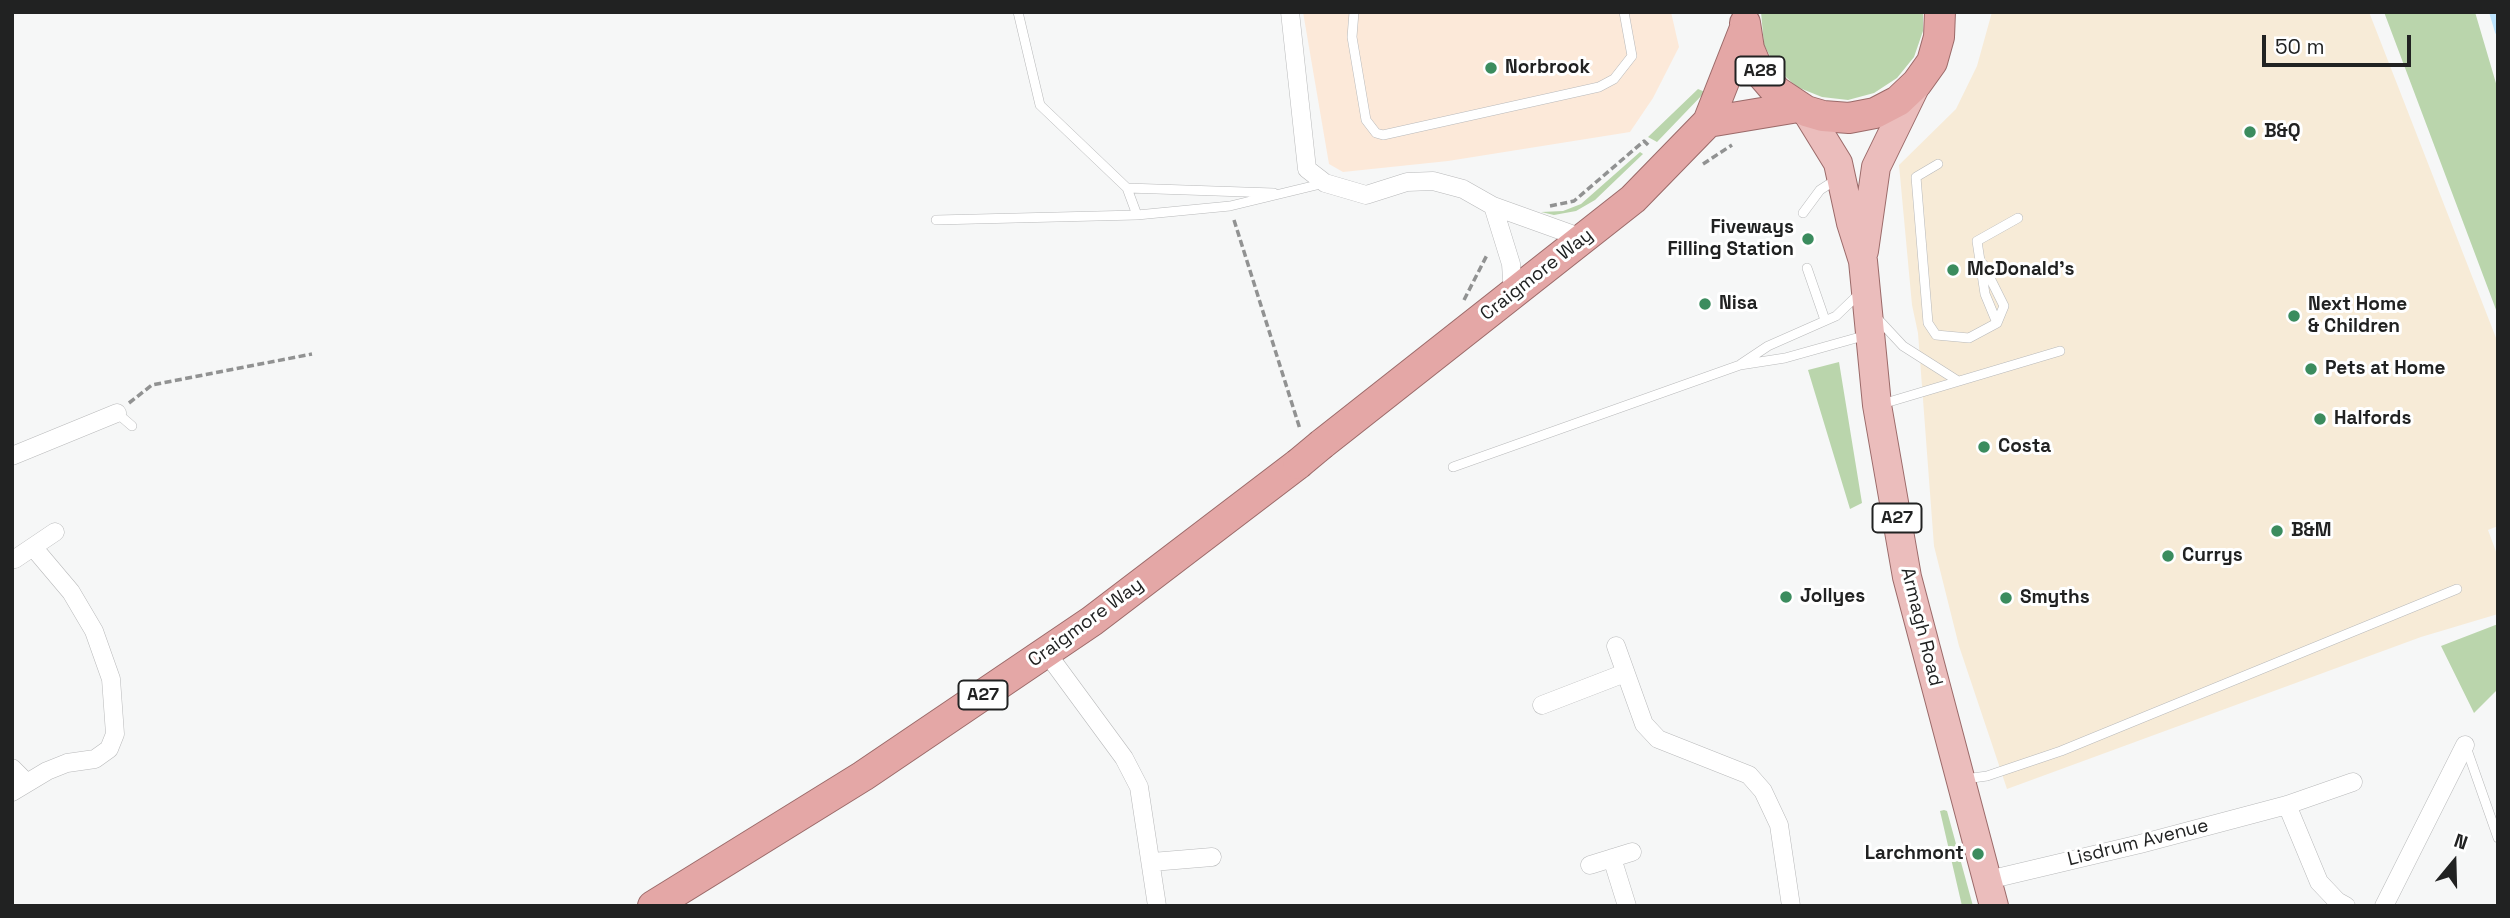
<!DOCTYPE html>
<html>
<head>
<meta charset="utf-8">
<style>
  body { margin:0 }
  #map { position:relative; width:2510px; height:918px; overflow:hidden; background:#f6f7f7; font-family:"Space Grotesk",sans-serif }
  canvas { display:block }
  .frame { position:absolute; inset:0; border:14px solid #212222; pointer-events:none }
  .north { position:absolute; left:2419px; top:827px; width:70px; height:70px; -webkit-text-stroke:5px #fff; paint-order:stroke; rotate:19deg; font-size:19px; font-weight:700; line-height:28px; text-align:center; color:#212222 }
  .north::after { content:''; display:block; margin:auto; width:24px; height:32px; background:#212222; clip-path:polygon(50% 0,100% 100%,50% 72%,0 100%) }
  .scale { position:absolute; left:2262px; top:35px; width:149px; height:32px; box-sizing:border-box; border:4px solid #212222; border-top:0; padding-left:9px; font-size:21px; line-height:24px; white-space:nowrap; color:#212222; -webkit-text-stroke:5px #fff; paint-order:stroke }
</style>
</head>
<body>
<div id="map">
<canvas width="2510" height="918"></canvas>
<div class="frame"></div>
<div class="north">N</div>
<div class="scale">50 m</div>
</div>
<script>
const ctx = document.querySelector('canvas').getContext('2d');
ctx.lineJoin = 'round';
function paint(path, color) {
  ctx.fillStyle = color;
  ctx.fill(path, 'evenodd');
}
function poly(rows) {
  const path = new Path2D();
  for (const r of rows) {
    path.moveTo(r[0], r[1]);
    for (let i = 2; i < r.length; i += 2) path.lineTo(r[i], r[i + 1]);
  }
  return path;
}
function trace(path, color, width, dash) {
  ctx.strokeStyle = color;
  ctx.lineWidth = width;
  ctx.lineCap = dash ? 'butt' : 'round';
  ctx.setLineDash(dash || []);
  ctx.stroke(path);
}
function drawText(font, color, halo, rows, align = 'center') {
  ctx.font = font + ' "Space Grotesk",sans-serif';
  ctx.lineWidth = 6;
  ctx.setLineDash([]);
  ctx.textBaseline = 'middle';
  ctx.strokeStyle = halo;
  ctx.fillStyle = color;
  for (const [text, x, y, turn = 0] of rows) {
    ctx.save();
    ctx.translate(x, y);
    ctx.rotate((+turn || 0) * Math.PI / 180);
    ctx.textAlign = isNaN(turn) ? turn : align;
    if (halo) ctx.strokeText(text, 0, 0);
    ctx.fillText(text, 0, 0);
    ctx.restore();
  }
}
const commercial = poly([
  [1992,12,2369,12,2498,343,2498,526,2488,530,2498,557,2498,614,2421,637,2007,789,1959,646,1934,546,1918,333,1912,305,1899,165,1956,109,1977,66]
]);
const industrial = poly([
  [1303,12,1671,12,1679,47,1653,98,1630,132,1448,161,1343,172,1329,164]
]);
const green = poly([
  [1761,12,1923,12,1923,31,1914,57,1897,78,1874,93,1848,100,1822,97,1797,87,1777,69,1764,45],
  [2384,12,2475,12,2498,90,2498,315],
  [1698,89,1705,92,1657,142,1648,137],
  [1640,152,1643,154,1595,200,1576,211,1554,215,1541,212,1563,211,1581,204],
  [1839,362,1862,503,1850,509,1808,370],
  [2498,624,2498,689,2474,713,2441,646],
  [1944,810,1947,811,1973,906,1962,906,1940,811]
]);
const stream = poly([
  [2492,12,2498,32]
]);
const path = poly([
  [1703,164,1732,145],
  [1550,206,1574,201,1644,141,1650,147],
  [1234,220,1300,429],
  [1464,300,1487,255],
  [129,403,152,385,312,354]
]);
const service = poly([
  [1018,12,1040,105,1127,188,1274,193],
  [1354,12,1352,37,1366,120,1376,133,1383,135,1599,87,1614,79,1632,56,1624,12],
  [1938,164,1916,177,1928,323,1936,335,1969,338,1997,323,1985,294,1977,241,2018,218],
  [1127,188,1137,215],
  [1803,213,1820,190,1837,179],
  [936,220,1137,215,1230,206,1325,183],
  [1983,264,2004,306,1997,323],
  [1807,268,1825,320],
  [1876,317,1903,346,1958,381],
  [1741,364,1768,346,1836,316,1860,293],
  [1882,404,2060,351],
  [117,413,132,426],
  [1453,467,1740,365,1785,358,1867,335],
  [2466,747,2498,838],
  [1965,779,1987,776,2061,751,2457,589]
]);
const minor = poly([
  [1290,12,1307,169,1325,183,1366,195,1407,182,1433,181,1463,189,1493,206,1585,239],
  [1493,206,1511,264,1513,294],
  [12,456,117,413],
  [15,559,55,532],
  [1616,646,1644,724,1658,739,1749,775,1763,791,1779,825,1791,906],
  [1046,652,1124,758,1139,787,1157,906],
  [1542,705,1625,673],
  [12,768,27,783],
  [12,792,47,771,67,763,95,759,109,749,115,734,111,679,94,631,71,592,33,547],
  [2287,805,2319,882,2337,901,2346,906],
  [1612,858,1627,906],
  [1152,862,1212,857],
  [1590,865,1632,852],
  [1988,880,2140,844,2287,805,2353,782],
  [2384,906,2465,745]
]);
const primary = poly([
  [1806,111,1838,163,1851,223,1863,261,1877,405,1907,577,1994,906],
  [1864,251,1876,167,1916,85]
]);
const trunk = poly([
  [1745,23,1749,49,1758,70,1776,91,1806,111,1823,116,1849,118,1875,113,1898,101,1917,83,1932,62,1939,37,1940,12],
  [1708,122,1798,107],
  [1322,444,1633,199,1708,122,1745,28],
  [653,906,863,776,1092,621,1298,464]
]);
const trunkBridge = poly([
  [1298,464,1322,444]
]);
const markers = [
  [1491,68,7,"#3b8c5e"],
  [2250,132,7,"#3b8c5e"],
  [1808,239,7,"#3b8c5e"],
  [1953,270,7,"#3b8c5e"],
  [1705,304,7,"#3b8c5e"],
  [2294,316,7,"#3b8c5e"],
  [2311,369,7,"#3b8c5e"],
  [2320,419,7,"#3b8c5e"],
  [1984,447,7,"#3b8c5e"],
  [2277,531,7,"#3b8c5e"],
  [2168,556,7,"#3b8c5e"],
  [1786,597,7,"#3b8c5e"],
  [2006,598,7,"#3b8c5e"],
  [1978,854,7,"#3b8c5e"]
];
const shields = [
  [1760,71,49],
  [1897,518,49],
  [983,695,49]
];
const shieldNames = [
  ["A28",1760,71],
  ["A27",1897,518],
  ["A27",983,695]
];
const poiNames = [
  ["Norbrook",1505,68],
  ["B&Q",2264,132],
  ["Fiveways",1794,228,"right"],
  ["Filling Station",1794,250,"right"],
  ["McDonald's",1967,270],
  ["Nisa",1719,304],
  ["Next Home",2308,305],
  ["& Children",2308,327],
  ["Pets at Home",2325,369],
  ["Halfords",2334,419],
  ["Costa",1998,447],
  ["B&M",2291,531],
  ["Currys",2182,556],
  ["Jollyes",1800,597],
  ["Smyths",2020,598],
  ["Larchmont",1964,854,"right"]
];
const streetNames = [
  ["Craigmore Way",1537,275,-38],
  ["Craigmore Way",1086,623,-36],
  ["Armagh Road",1921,627,76],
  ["Lisdrum Avenue",2138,843,-14]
];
paint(commercial, '#f7ebd7');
paint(industrial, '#fce9d9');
paint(green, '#bad5ac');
trace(stream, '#bee5ff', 6);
trace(service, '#b8b9ba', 10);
trace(minor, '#b8b9ba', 19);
trace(primary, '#9b6a69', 30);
trace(trunk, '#9b6a69', 32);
trace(path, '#919292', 3.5, [7, 3.5]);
trace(service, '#fff', 9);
trace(minor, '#fff', 18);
trace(primary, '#ebbdbc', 28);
trace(trunk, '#e4a7a6', 30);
trace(trunkBridge, '#9b6a69', 32, []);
trace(trunkBridge, '#e4a7a6', 30);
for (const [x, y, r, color] of markers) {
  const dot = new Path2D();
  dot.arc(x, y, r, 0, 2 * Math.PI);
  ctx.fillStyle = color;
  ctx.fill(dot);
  trace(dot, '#fff', 2.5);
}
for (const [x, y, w] of shields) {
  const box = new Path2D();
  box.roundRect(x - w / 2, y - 14.5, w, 29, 5);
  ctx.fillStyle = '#fff';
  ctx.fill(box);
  trace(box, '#212222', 2);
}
drawText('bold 18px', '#212222', null, shieldNames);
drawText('bold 19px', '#212222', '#fff', poiNames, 'left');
drawText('19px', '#212222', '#fff', streetNames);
</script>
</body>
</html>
